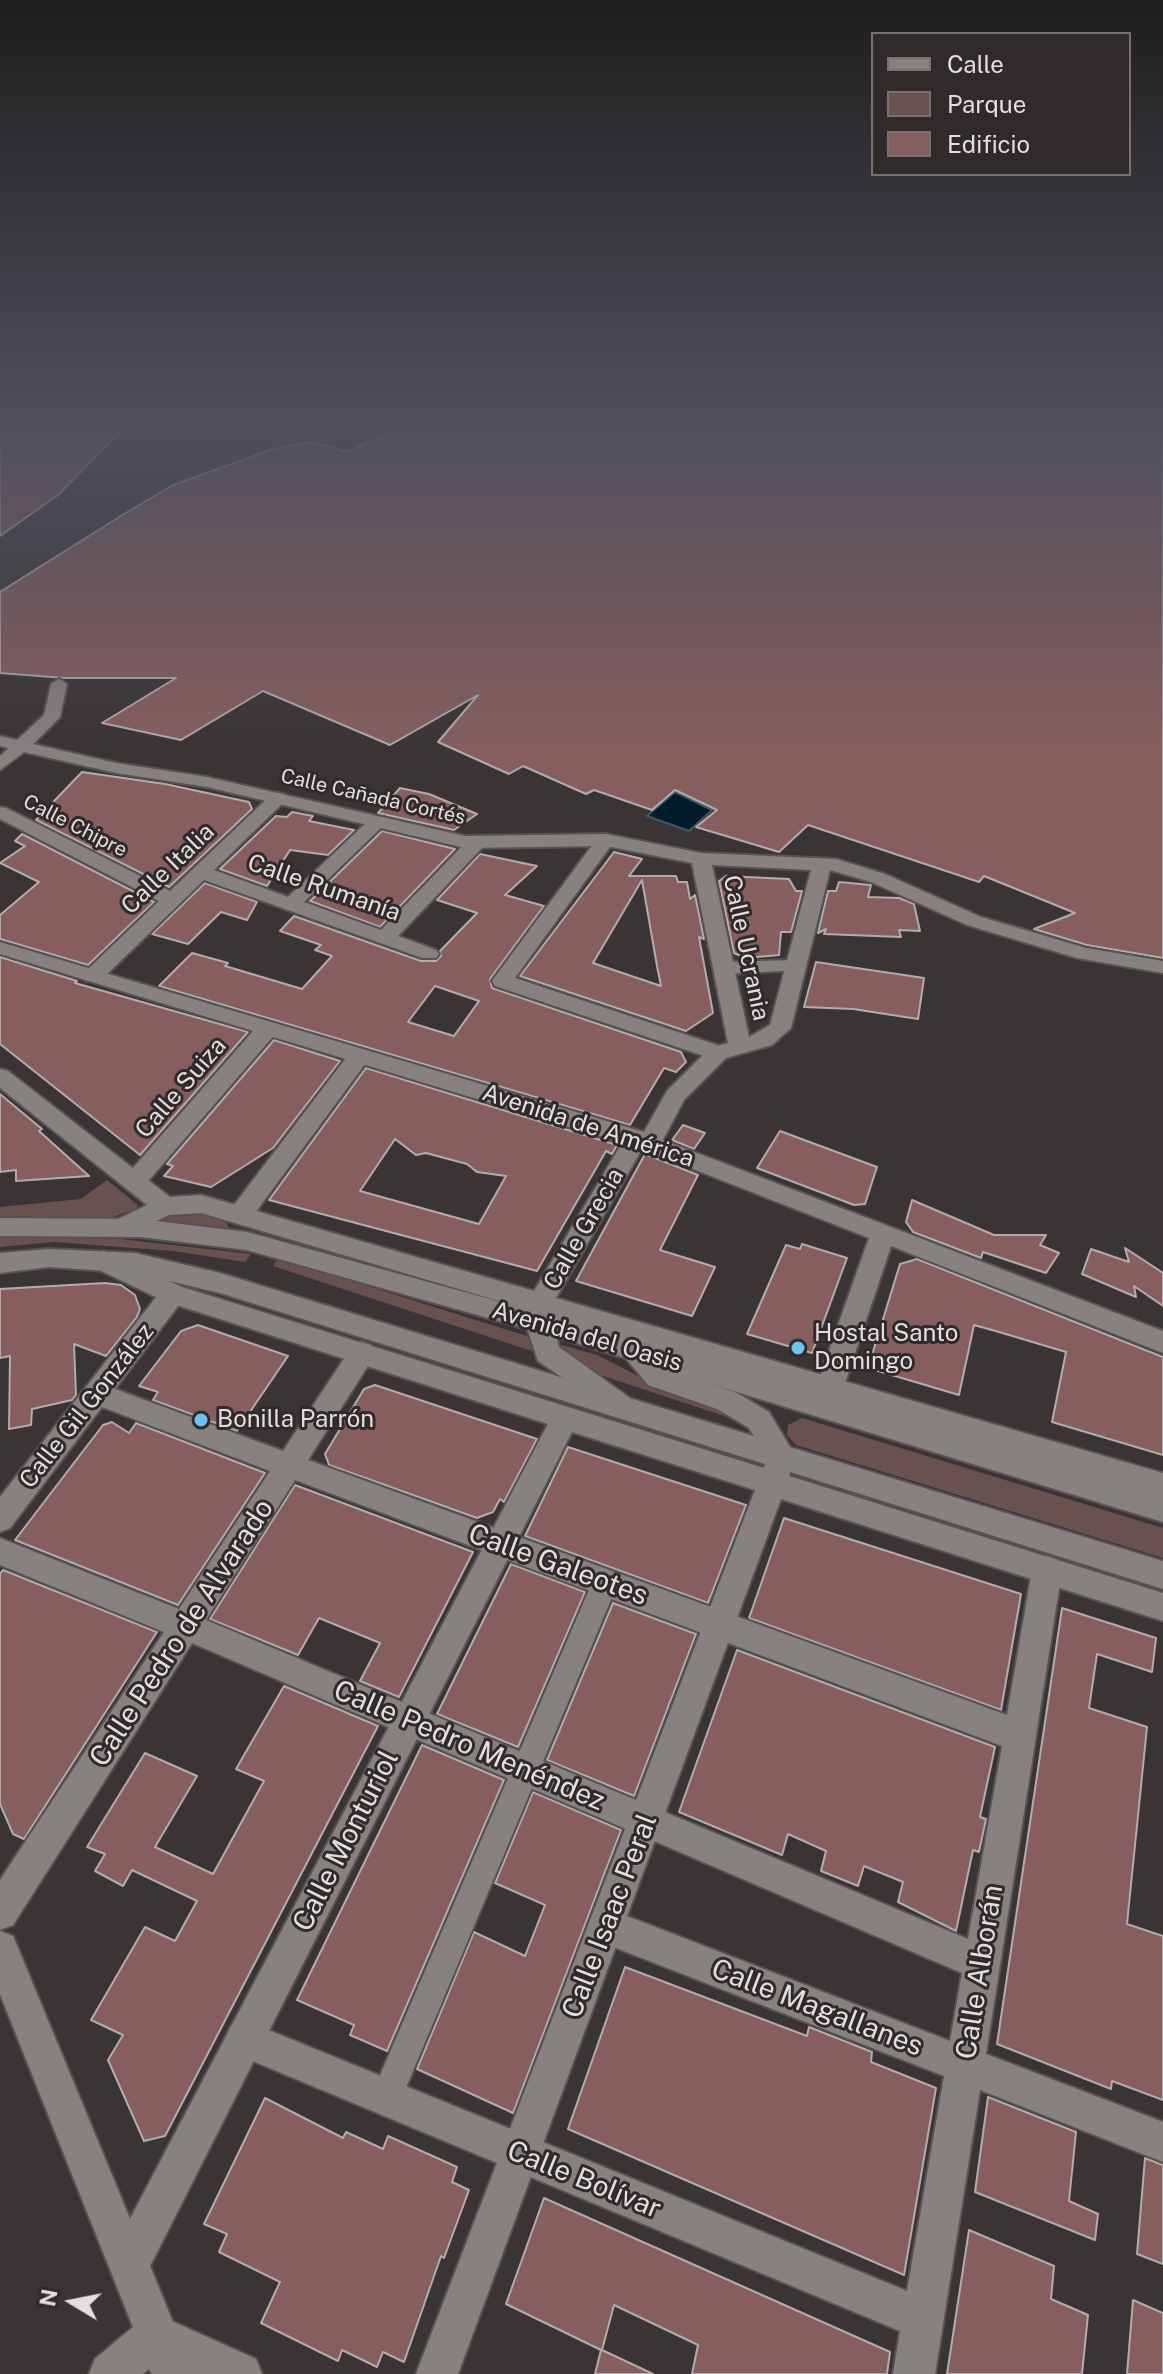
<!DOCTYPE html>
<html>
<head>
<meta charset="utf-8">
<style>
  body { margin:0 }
  #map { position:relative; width:1163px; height:2374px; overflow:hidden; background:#3a3434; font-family:"Public Sans",sans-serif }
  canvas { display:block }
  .legend { position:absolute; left:871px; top:32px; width:260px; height:144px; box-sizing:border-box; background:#302a2a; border:2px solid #777272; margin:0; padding:10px 14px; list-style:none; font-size:24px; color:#e2dfde }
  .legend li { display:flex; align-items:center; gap:16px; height:40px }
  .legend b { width:40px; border:2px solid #777272 }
  .north { position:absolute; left:32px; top:2262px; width:80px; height:80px; -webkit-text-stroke:6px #302a2a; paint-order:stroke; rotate:280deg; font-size:22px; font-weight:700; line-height:32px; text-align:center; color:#e2dfde }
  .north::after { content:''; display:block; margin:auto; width:28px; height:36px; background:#e2dfde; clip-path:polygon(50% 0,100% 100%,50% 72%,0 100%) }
</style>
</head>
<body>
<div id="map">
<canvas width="1163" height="2374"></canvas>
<ul class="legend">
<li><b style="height:10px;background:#878180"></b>Calle</li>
<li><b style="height:22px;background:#695150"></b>Parque</li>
<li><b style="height:22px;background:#875e5e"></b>Edificio</li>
</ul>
<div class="north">N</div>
</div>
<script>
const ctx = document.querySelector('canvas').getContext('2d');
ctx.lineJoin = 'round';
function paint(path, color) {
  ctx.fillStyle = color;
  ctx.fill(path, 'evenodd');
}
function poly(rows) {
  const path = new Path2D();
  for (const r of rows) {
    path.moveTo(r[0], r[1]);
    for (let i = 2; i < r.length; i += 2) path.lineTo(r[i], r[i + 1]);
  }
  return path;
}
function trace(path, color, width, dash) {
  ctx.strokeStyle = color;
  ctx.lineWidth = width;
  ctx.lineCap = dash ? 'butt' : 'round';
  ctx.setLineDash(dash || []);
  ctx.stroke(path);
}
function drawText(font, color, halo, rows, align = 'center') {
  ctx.font = font + ' "Public Sans",sans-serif';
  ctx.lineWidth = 6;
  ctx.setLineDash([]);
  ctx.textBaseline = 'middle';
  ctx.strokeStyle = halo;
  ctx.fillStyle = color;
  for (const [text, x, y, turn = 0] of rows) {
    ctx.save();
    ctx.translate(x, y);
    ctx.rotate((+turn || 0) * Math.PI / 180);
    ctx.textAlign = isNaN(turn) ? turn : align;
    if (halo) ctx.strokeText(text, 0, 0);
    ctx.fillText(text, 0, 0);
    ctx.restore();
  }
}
const green = poly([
  [107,1180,138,1205,136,1209,107,1219,0,1218,0,1207,81,1199],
  [185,1210,222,1215,231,1232,149,1220],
  [0,1235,120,1239,251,1254,245,1262,173,1251,54,1242,0,1247],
  [278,1258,530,1337,535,1352,273,1266],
  [555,1343,597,1355,650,1382,720,1402,754,1426,576,1367],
  [802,1418,1163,1528,1163,1558,796,1445,787,1435,788,1425]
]);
const water = poly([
  [675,792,712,810,689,831,647,816,675,792]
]);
const building = poly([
  [0,425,127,425,58,495,0,536,0,425],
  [404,425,1163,425,1163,958,1087,945,1034,929,1075,913,984,876,979,882,808,825,779,852,696,827,717,810,675,790,652,810,594,790,586,794,523,766,509,774,438,742,478,695,390,745,263,691,181,740,102,723,176,678,65,678,0,673,0,592,124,514,173,485,273,449,313,442,347,452,404,425],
  [82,772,165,784,249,802,252,809,169,887,36,820,82,772],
  [400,788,429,794,477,814,454,830,378,813,400,788],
  [292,812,313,816,309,821,354,830,328,855,290,850,267,886,220,869,276,816,287,817,292,812],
  [382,831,455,849,380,927,310,901,382,831],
  [22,834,154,902,88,965,0,939,0,915,39,882,0,863,25,846,15,841,22,834],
  [614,852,642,859,629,876,676,876,678,882,687,882,690,899,695,895,704,939,699,937,713,1013,686,1031,520,976,614,852],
  [642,880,657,966,661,986,593,963,642,880],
  [480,854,537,866,505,895,544,906,490,979,492,988,681,1052,686,1062,676,1072,664,1068,630,1125,159,986,192,953,228,963,225,966,302,989,332,956,315,950,321,945,280,931,294,916,421,961,436,961,441,956,440,951,477,913,437,900,480,854],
  [435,986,479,1001,454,1036,408,1022,435,986],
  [726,876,789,879,796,891,802,891,791,932,781,932,779,955,746,958,734,953,719,881,726,876],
  [839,882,871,885,868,897,899,898,914,904,920,931,899,930,901,937,824,934,826,929,818,933,828,891,836,891,839,882],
  [205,883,257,902,247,920,221,912,188,944,152,934,205,883],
  [0,957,77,981,75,983,248,1032,140,1155,0,1044,0,957],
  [816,962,924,978,918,1019,853,1009,804,1007,816,962],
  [274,1040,340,1061,273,1148,211,1187,164,1176,173,1166,167,1164,274,1040],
  [366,1068,617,1145,612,1154,606,1151,537,1271,269,1200,366,1068],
  [395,1139,416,1155,426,1153,467,1164,477,1172,506,1176,479,1224,360,1191,395,1139],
  [0,1094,42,1129,39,1131,89,1176,16,1181,16,1170,0,1172,0,1094],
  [683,1125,705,1133,694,1149,672,1140,683,1125],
  [780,1131,877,1167,865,1204,854,1205,757,1168,780,1131],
  [645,1154,698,1175,660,1250,715,1267,692,1316,576,1281,645,1154],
  [912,1200,994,1235,1046,1235,1040,1245,1059,1253,1046,1273,983,1252,981,1258,913,1232,906,1222,912,1200],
  [802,1244,847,1258,812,1353,747,1334,786,1245,800,1249,802,1244],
  [1125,1248,1163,1273,1163,1306,1134,1286,1136,1297,1082,1274,1091,1249,1129,1262,1125,1248],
  [917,1259,1163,1357,1163,1455,1052,1422,1066,1352,999,1332,974,1325,959,1395,868,1368,900,1264,917,1259],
  [105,1283,121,1285,135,1295,140,1309,137,1317,106,1356,74,1344,76,1395,72,1400,32,1409,31,1425,9,1429,10,1356,0,1358,0,1289,105,1283],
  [198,1325,288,1356,237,1431,153,1400,158,1392,139,1386,181,1331,198,1325],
  [375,1385,537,1439,504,1502,500,1499,493,1512,477,1518,329,1465,325,1454,364,1389,375,1385],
  [112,1422,129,1433,136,1423,265,1473,178,1605,15,1540,103,1425,112,1422],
  [568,1447,746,1505,708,1603,525,1536,568,1447],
  [295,1485,473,1552,399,1697,360,1681,380,1643,319,1618,298,1655,210,1619,295,1485],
  [784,1518,1021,1594,1001,1710,749,1618,784,1518],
  [511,1564,585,1592,518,1747,437,1714,511,1564],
  [3,1570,157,1632,24,1839,13,1834,0,1804,0,1574,3,1570],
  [613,1603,696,1634,634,1796,547,1760,613,1603],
  [1062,1608,1156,1638,1152,1672,1097,1654,1089,1708,1147,1727,1127,1924,1163,1936,1163,2100,1112,2081,1111,2089,997,2044,1062,1608],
  [737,1650,995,1747,980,1817,986,1819,979,1852,973,1850,956,1931,898,1902,903,1882,864,1866,858,1886,821,1871,826,1851,788,1834,782,1855,679,1812,737,1650],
  [284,1686,378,1726,165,2136,144,2141,108,2060,123,2035,91,2020,145,1927,175,1941,197,1901,132,1870,123,1886,95,1871,105,1854,87,1847,145,1753,197,1776,155,1847,213,1874,264,1781,236,1769,284,1686],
  [422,1745,504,1780,387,2051,350,2035,354,2025,297,2000,422,1745],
  [533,1792,621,1830,513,2113,417,2069,474,1932,525,1956,545,1905,495,1883,533,1792],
  [625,1967,807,2036,809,2027,872,2052,871,2062,936,2088,904,2275,568,2129,625,1967],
  [988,2097,1076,2132,1069,2201,1098,2214,1095,2240,975,2192,988,2097],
  [265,2098,343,2138,346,2132,383,2149,388,2136,457,2167,452,2182,469,2190,444,2258,441,2256,404,2362,383,2352,377,2367,342,2350,338,2361,261,2323,280,2282,219,2252,227,2234,204,2224,265,2098],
  [1145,2158,1163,2165,1163,2264,1137,2254,1145,2158],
  [544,2198,890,2352,887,2374,692,2374,698,2345,614,2305,602,2350,653,2374,595,2374,601,2350,506,2304,544,2198],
  [969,2230,1054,2266,1051,2299,1088,2315,1082,2374,947,2374,969,2230],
  [1133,2300,1163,2313,1163,2374,1127,2374,1133,2300]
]);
const pedestrian = poly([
  [605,1572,614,1575,618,1583,397,2109,386,2114,375,2109,370,2098,375,2087,592,1583,596,1575,605,1572]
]);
const minor = poly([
  [0,736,29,743,31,747,23,752,0,746,0,736],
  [278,793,284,794,284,802,214,870,288,897,372,817,384,817,384,825,304,902,381,930,471,837,485,837,485,845,398,936,436,950,439,954,436,958,422,958,204,880,100,981,86,981,83,976,86,971,159,901,0,819,0,807,6,808,170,891,272,794,278,793],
  [606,834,615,840,515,978,726,1048,729,1053,726,1058,710,1058,495,986,492,981,599,836,606,834],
  [794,960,801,962,804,966,801,970,725,974,715,968,725,962,794,960],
  [268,1021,279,1028,276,1033,142,1188,126,1188,122,1182,126,1176,260,1023,268,1021],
  [360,1048,371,1055,368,1060,249,1221,231,1221,228,1215,231,1209,352,1050,360,1048],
  [650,1135,1163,1331,1163,1353,891,1246,837,1407,833,1415,823,1418,813,1415,809,1407,869,1238,642,1149,638,1143,650,1135],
  [173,1284,182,1287,186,1294,182,1301,115,1389,283,1451,353,1345,362,1342,371,1345,375,1353,371,1361,308,1460,1007,1715,1032,1570,1036,1560,1047,1556,1058,1560,1062,1570,986,2054,1163,2122,1163,2162,980,2090,935,2374,893,2374,900,2331,231,2052,225,2039,231,2026,244,2020,907,2291,944,2076,593,1939,588,1926,593,1913,606,1908,950,2041,962,1973,192,1643,13,1925,0,1930,0,1880,164,1632,0,1565,0,1538,179,1609,270,1471,102,1407,10,1528,0,1532,0,1497,164,1287,173,1284],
  [295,1480,1002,1746,968,1939,206,1620,295,1480],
  [156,2314,256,2359,262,2374,193,2374,141,2350,135,2335,141,2320,156,2314]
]);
const tertiary = poly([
  [59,679,67,684,60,717,33,744,116,763,207,777,465,836,606,834,701,853,836,859,885,874,981,917,1086,948,1163,961,1163,973,1077,958,967,925,871,882,830,870,791,1028,772,1045,726,1058,684,1100,658,1149,642,1149,556,1298,1163,1473,1163,1497,642,1343,668,1369,737,1393,769,1412,796,1457,789,1476,1163,1593,1163,1621,781,1499,458,2374,416,2374,755,1490,572,1432,150,2266,194,2374,152,2374,149,2369,143,2374,89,2374,95,2359,133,2327,0,1994,0,1931,13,1936,130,2219,548,1424,164,1301,95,1268,91,1261,95,1254,104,1251,182,1287,764,1468,767,1458,749,1428,717,1409,648,1385,618,1349,622,1342,628,1339,552,1317,559,1347,630,1398,634,1406,630,1414,620,1417,538,1361,525,1322,526,1309,201,1213,169,1215,130,1234,112,1234,109,1228,112,1222,147,1205,0,1088,0,1069,8,1071,170,1197,201,1195,534,1291,622,1143,0,954,0,942,644,1132,667,1091,710,1048,728,1043,692,863,606,846,465,848,207,787,116,773,24,752,0,770,0,756,44,715,51,684,59,679],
  [712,865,811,870,770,1025,749,1037,712,865]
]);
const secondary = poly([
  [0,1218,140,1219,247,1232,566,1320,1163,1496,1163,1522,566,1340,247,1250,140,1237,0,1236,0,1218],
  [49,1249,135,1253,220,1273,1163,1561,1163,1589,220,1293,135,1273,49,1267,0,1273,0,1253,49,1249]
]);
const markers = [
  [798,1348,8,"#6ec2f3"],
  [201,1420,8,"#6ec2f3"]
];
const farStreetnames = [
  ["Calle Cañada Cortés",373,797,13],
  ["Calle Chipre",75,826,27]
];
const streetNames = [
  ["Calle Italia",168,869,-44],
  ["Calle Rumanía",324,888,19],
  ["Calle Ucrania",746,948,78],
  ["Calle Suiza",181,1088,-49],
  ["Avenida de América",588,1126,18],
  ["Calle Grecia",584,1229,-60],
  ["Avenida del Oasis",587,1337,16],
  ["Calle Gil González",87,1406,-52]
];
const poiNames = [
  ["Hostal Santo",814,1334],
  ["Domingo",814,1362],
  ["Bonilla Parrón",217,1420]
];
const nearStreetnames = [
  ["Calle Galeotes",558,1565,20],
  ["Calle Pedro de Alvarado",182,1633,-57],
  ["Calle Pedro Menéndez",469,1746,23],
  ["Calle Monturiol",346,1841,-63],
  ["Calle Isaac Peral",610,1916,-69],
  ["Calle Alborán",980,1972,-81],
  ["Calle Magallanes",817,2008,21],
  ["Calle Bolívar",584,2180,22]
];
paint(green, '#695150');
paint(water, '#021b2a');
trace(water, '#455660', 2);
paint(building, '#875e5e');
trace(building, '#b3acac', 2);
trace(pedestrian, '#575352', 4);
trace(minor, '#575352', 4);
trace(tertiary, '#575352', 4);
trace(secondary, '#575352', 4);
paint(pedestrian, '#878180');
paint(minor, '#878180');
paint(tertiary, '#878180');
paint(secondary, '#878180');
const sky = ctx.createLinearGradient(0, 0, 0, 757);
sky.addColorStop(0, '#201d1d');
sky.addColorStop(0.56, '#4f505c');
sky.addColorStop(1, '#4f505c00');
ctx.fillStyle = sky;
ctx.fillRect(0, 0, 1163, 757);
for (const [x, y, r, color] of markers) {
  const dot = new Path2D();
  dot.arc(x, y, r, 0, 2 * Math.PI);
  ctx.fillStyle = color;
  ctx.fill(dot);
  trace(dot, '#302a2a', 3);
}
drawText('20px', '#e2dfde', '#302a2a', farStreetnames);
drawText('24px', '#e2dfde', '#302a2a', streetNames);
drawText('24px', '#e2dfde', '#302a2a', poiNames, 'left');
drawText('28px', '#e2dfde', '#302a2a', nearStreetnames);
</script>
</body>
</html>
